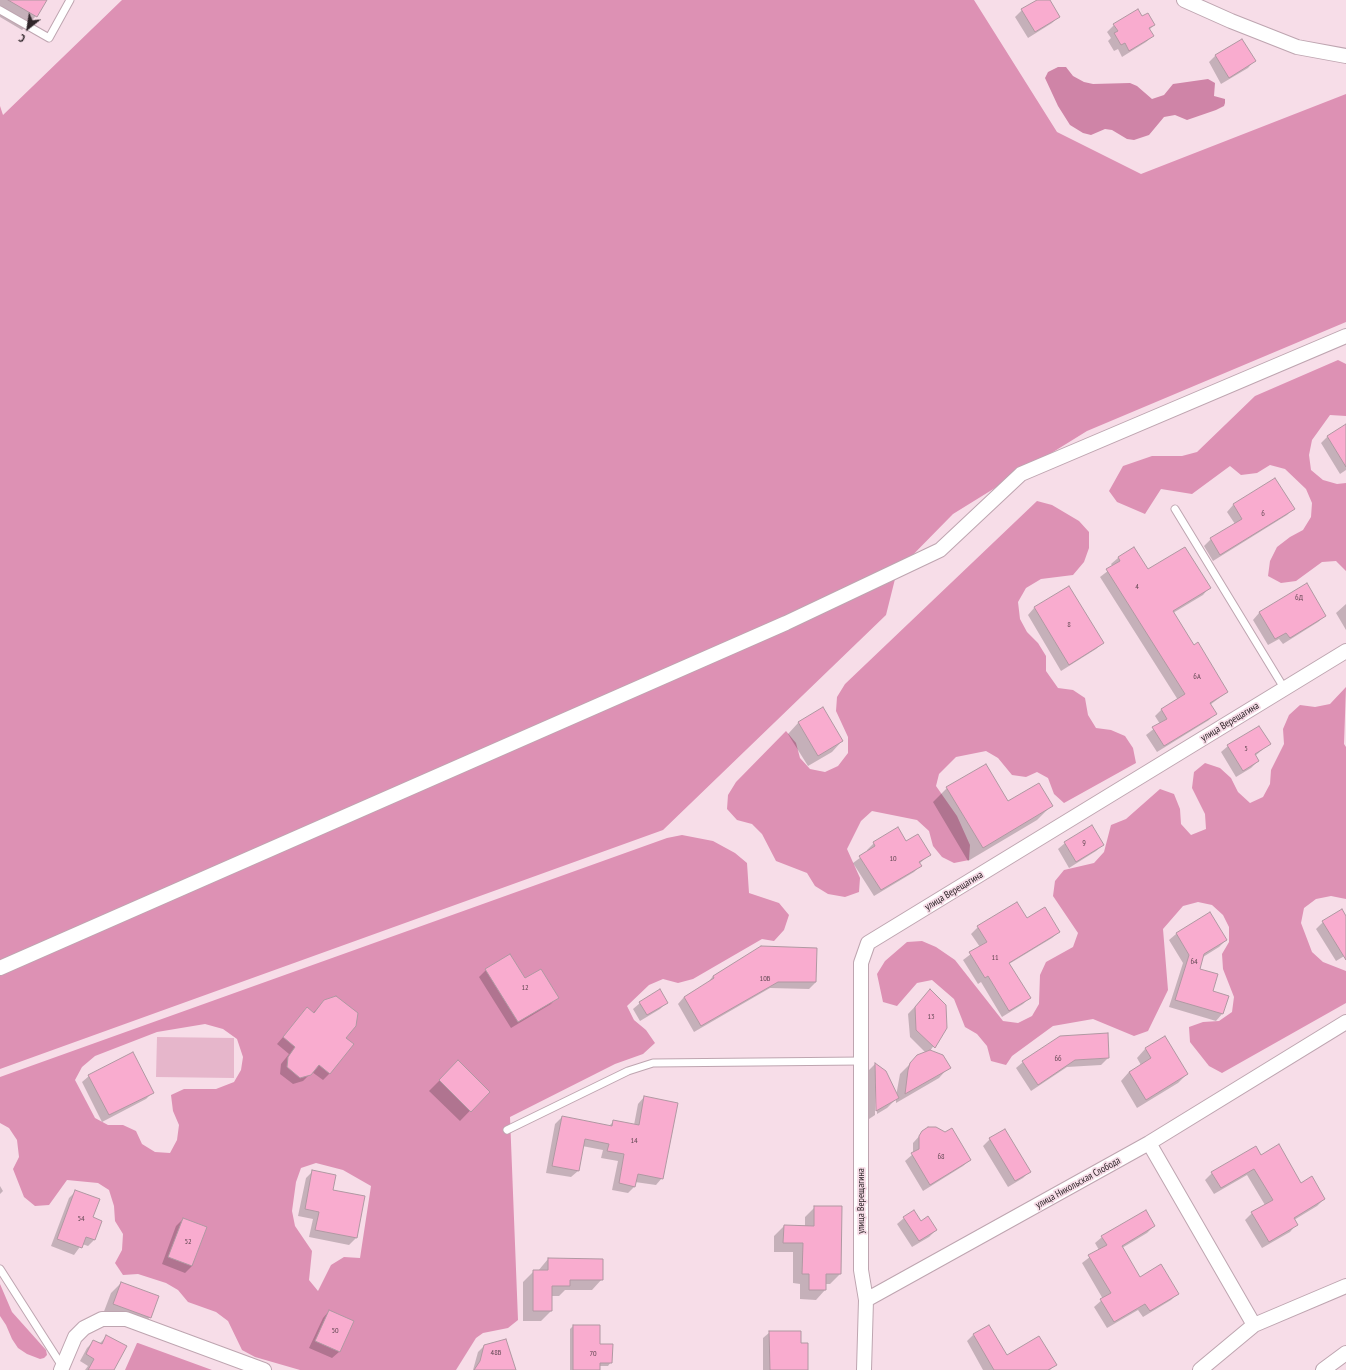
<!DOCTYPE html>
<html>
<head>
<meta charset="utf-8">
<style>
  body { margin:0 }
  #map { position:relative; width:1346px; height:1370px; overflow:hidden; background:#f7dde8; font-family:"PT Sans Narrow",sans-serif }
  canvas { display:block }
  .north { position:absolute; left:8px; top:8px; width:40px; height:40px; -webkit-text-stroke:3px #f7dde8; paint-order:stroke; rotate:210deg; font-size:11px; font-weight:700; line-height:16px; text-align:center; color:#30262a }
  .north::after { content:''; display:block; margin:auto; width:14px; height:18px; background:#30262a; clip-path:polygon(50% 0,100% 100%,50% 72%,0 100%) }
</style>
</head>
<body>
<div id="map">
<canvas width="1346" height="1370"></canvas>
<div class="north">С</div>
</div>
<script>
const ctx = document.querySelector('canvas').getContext('2d');
ctx.lineJoin = 'round';
function paint(path, color) {
  ctx.fillStyle = color;
  ctx.fill(path, 'evenodd');
}
function poly(rows) {
  const path = new Path2D();
  for (const r of rows) {
    path.moveTo(r[0], r[1]);
    for (let i = 2; i < r.length; i += 2) path.lineTo(r[i], r[i + 1]);
  }
  return path;
}
function trace(path, color, width, dash) {
  ctx.strokeStyle = color;
  ctx.lineWidth = width;
  ctx.lineCap = dash ? 'butt' : 'round';
  ctx.setLineDash(dash || []);
  ctx.stroke(path);
}
function drawText(font, color, halo, rows, align = 'center') {
  ctx.font = font + ' "PT Sans Narrow",sans-serif';
  ctx.lineWidth = 3.5;
  ctx.setLineDash([]);
  ctx.textBaseline = 'middle';
  ctx.strokeStyle = halo;
  ctx.fillStyle = color;
  for (const [text, x, y, turn = 0] of rows) {
    ctx.save();
    ctx.translate(x, y);
    ctx.rotate((+turn || 0) * Math.PI / 180);
    ctx.textAlign = isNaN(turn) ? turn : align;
    if (halo) ctx.strokeText(text, 0, 0);
    ctx.fillText(text, 0, 0);
    ctx.restore();
  }
}
const green = poly([
  [157,1037,234,1038,234,1078,156,1077]
]);
const forest = poly([
  [122,0,974,0,1057,132,1141,174,1346,94,1346,322,1087,431,953,514,897,571,886,615,663,830,0,1069,0,106,3,115],
  [1338,360,1346,364,1346,416,1330,415,1312,440,1309,455,1311,470,1323,480,1337,484,1346,483,1346,571,1336,561,1322,562,1296,581,1281,583,1268,576,1270,561,1277,547,1290,537,1303,530,1311,517,1312,503,1306,489,1285,469,1270,465,1257,473,1241,475,1230,466,1192,494,1161,489,1145,514,1117,502,1109,491,1123,466,1152,456,1182,456,1197,452,1255,396],
  [1037,501,1052,505,1079,521,1089,532,1089,548,1084,562,1073,575,1041,579,1026,588,1018,602,1020,619,1027,632,1038,643,1046,656,1046,671,1058,688,1073,690,1085,698,1088,715,1096,728,1111,730,1125,736,1133,748,1136,763,1064,803,1054,794,1048,778,1037,772,1026,777,1012,775,998,758,986,751,956,757,939,774,936,786,957,816,970,845,969,860,954,863,942,857,933,846,929,831,917,820,872,811,861,821,847,849,860,878,859,892,845,897,828,894,815,886,807,873,776,861,762,834,752,824,737,820,727,809,728,795,736,782,786,731,796,743,800,758,810,769,825,772,838,766,848,753,848,737,836,711,837,697,845,684],
  [1346,687,1344,744,1346,747,1346,899,1331,896,1316,899,1304,908,1301,923,1312,952,1323,962,1346,971,1346,1003,1222,1073,1209,1066,1190,1042,1189,1027,1203,1022,1219,1021,1232,1012,1234,997,1223,969,1222,954,1229,942,1229,927,1223,915,1212,905,1198,902,1183,906,1163,929,1168,990,1148,1031,1134,1036,1093,1019,1053,1026,1012,1056,1006,1065,991,1061,987,1046,977,1034,965,1027,954,999,932,980,917,983,897,1006,883,1002,877,974,885,961,907,942,922,941,936,947,955,960,1003,1021,1018,1023,1032,1016,1039,1004,1040,975,1046,962,1073,947,1078,933,1053,896,1055,881,1064,870,1094,863,1104,852,1111,825,1126,819,1160,789,1174,794,1180,809,1181,824,1191,835,1206,829,1205,814,1192,788,1194,772,1205,763,1220,768,1231,778,1238,792,1250,803,1263,797,1270,784,1271,770,1284,744,1283,729,1289,715,1300,705,1315,707,1330,704],
  [682,835,713,841,735,853,747,863,749,893,779,903,789,915,784,930,774,941,762,939,693,979,678,983,663,979,649,985,627,1006,634,1020,646,1030,655,1043,643,1054,615,1064,510,1117,518,1320,508,1328,483,1333,476,1338,456,1370,300,1370,255,1357,242,1350,228,1321,216,1312,188,1302,178,1290,166,1283,138,1274,123,1275,115,1263,122,1250,123,1234,115,1221,114,1206,109,1190,98,1183,67,1180,49,1205,35,1206,24,1197,13,1169,19,1157,17,1140,9,1128,0,1123,0,1077,667,838],
  [205,1024,223,1029,237,1039,243,1057,241,1070,234,1082,216,1089,184,1089,171,1095,173,1111,179,1125,177,1140,170,1153,155,1152,142,1144,136,1131,123,1125,108,1125,95,1118,75,1080,82,1067,95,1056,157,1032],
  [316,1163,343,1170,371,1186,360,1258,344,1257,331,1265,318,1291,309,1280,312,1251,295,1226,292,1211,296,1182,301,1168],
  [0,1284,12,1312,46,1350,47,1355,44,1358,40,1359,27,1354,18,1348,12,1339,6,1325,0,1316],
  [137,1343,138,1343,212,1370,125,1370]
]);
const water = poly([
  [1058,67,1066,67,1073,76,1084,82,1093,84,1130,83,1137,86,1152,99,1164,95,1173,84,1208,79,1215,83,1214,96,1225,99,1225,103,1224,106,1216,110,1187,120,1175,115,1164,117,1149,135,1134,140,1127,139,1112,130,1105,129,1091,135,1083,133,1070,125,1058,106,1045,78,1048,72]
]);
const shadow = poly([
  [0,0,45,0,36,16,22,30,0,17],
  [1039,0,1049,0,1059,16,1052,23,1028,38,1015,17,1022,10],
  [1142,18,1154,25,1149,30,1153,36,1146,42,1122,57,1118,49,1114,51,1108,41,1111,38,1107,32,1114,25],
  [1241,40,1254,61,1248,68,1221,84,1209,62,1215,56],
  [1346,428,1346,470,1340,474,1321,443,1328,436],
  [1275,479,1293,509,1287,515,1213,561,1204,546,1211,539,1235,524,1227,512,1233,505],
  [1134,548,1148,571,1209,588,1203,595,1173,613,1193,646,1227,692,1210,705,1215,713,1209,720,1157,752,1146,735,1160,724,1155,716,1162,709,1178,700,1100,577,1113,567,1111,564,1118,558],
  [1306,585,1325,616,1318,622,1283,644,1279,639,1268,645,1253,620,1259,613],
  [1069,587,1103,643,1096,649,1061,671,1028,615,1034,608],
  [1346,604,1346,630,1336,613],
  [822,709,842,741,832,752,808,766,788,734,798,723],
  [1269,744,1255,756,1258,761,1251,768,1236,777,1221,752,1228,746],
  [947,788,1008,803,1051,806,1037,820,968,861,933,802],
  [906,842,929,855,919,864,920,866,914,872,874,896,853,863,868,852,867,850,874,843],
  [1065,843,1103,845,1096,851,1069,868,1058,849],
  [1210,914,1226,940,1219,947,1203,957,1198,970,1212,992,1228,997,1222,1014,1216,1021,1169,1007,1183,963,1169,940,1176,934],
  [1346,918,1346,955,1336,961,1316,929,1323,922],
  [1026,919,1059,932,1052,938,1009,964,1029,998,1023,1004,1002,1017,981,982,978,984,963,960,980,947,971,934,978,927],
  [761,947,816,982,809,989,770,988,694,1032,678,1004,684,997,707,984,713,976],
  [486,970,525,980,557,997,551,1004,511,1028,479,977],
  [924,997,946,1028,930,1051,949,1067,939,1078,896,1103,896,1099,887,1108,877,1114,877,1083,875,1081,875,1115,866,1121,865,1074,875,1064,896,1096,900,1074,918,1056,926,1053,910,1037,908,1014],
  [324,1001,345,1038,330,1073,323,1080,312,1072,303,1081,293,1084,280,1074,281,1064,289,1054,277,1044,307,1009,313,1013],
  [667,1002,660,1009,640,1021,633,1009,640,1003],
  [1165,1038,1187,1074,1178,1083,1137,1108,1121,1081,1129,1072,1141,1065,1137,1058,1145,1049],
  [1108,1058,1101,1065,1067,1067,1031,1091,1016,1068,1023,1062],
  [458,1062,488,1092,460,1121,429,1091],
  [89,1076,153,1092,146,1099,102,1122,82,1082],
  [644,1097,662,1178,656,1185,635,1182,635,1186,628,1193,612,1190,618,1161,601,1158,603,1150,582,1146,578,1171,571,1177,546,1173,555,1124,562,1117,609,1126,614,1121,634,1125,638,1104],
  [923,1132,970,1160,963,1166,923,1191,905,1161,913,1154,913,1143],
  [990,1139,1030,1171,1023,1178,1008,1187,983,1146],
  [1261,1156,1324,1199,1317,1206,1294,1220,1296,1225,1290,1232,1262,1248,1245,1220,1252,1213,1265,1205,1247,1175,1214,1194,1205,1180,1212,1173],
  [312,1172,332,1190,364,1196,356,1238,349,1245,309,1237,313,1219,298,1216,306,1178],
  [0,1186,3,1191,0,1194],
  [76,1191,95,1239,88,1246,82,1244,74,1255,51,1246,69,1198],
  [815,1207,841,1207,840,1274,830,1284,825,1284,825,1290,816,1300,800,1299,800,1284,793,1283,793,1252,774,1252,774,1236,784,1226,805,1227,805,1217],
  [904,1218,920,1222,936,1230,929,1237,912,1247,897,1224],
  [183,1219,206,1227,192,1266,185,1273,162,1264,176,1226],
  [1154,1226,1147,1233,1122,1248,1140,1278,1177,1294,1171,1300,1143,1317,1138,1310,1107,1328,1094,1307,1103,1299,1082,1263,1099,1250,1095,1243,1102,1237],
  [548,1259,602,1279,592,1290,565,1290,559,1296,551,1296,551,1311,541,1321,523,1321,523,1282,534,1271,538,1271],
  [121,1283,150,1317,140,1328,103,1314,111,1293],
  [329,1311,339,1352,332,1358,309,1348,323,1318],
  [573,1326,599,1345,611,1362,608,1366,599,1366,599,1370,570,1370,570,1329],
  [770,1332,800,1344,807,1370,763,1370,763,1338],
  [973,1335,1006,1356,1055,1365,1050,1370,983,1370,967,1341],
  [107,1336,113,1370,85,1370,88,1366,80,1361,87,1348,94,1341,100,1343],
  [485,1345,515,1370,473,1370,478,1352]
]);
const building = poly([
  [8,0,47,0,37,17,8,0],
  [1037,0,1050,0,1060,17,1035,32,1021,9,1037,0],
  [1138,9,1142,16,1148,13,1155,25,1149,28,1154,36,1129,51,1125,43,1121,45,1114,33,1118,31,1113,24,1138,9],
  [1242,39,1256,61,1229,78,1215,55,1242,39],
  [1346,424,1346,467,1327,436,1346,424],
  [1275,478,1295,509,1220,555,1210,538,1242,519,1233,504,1275,478],
  [1134,547,1148,569,1185,547,1211,588,1173,611,1194,645,1198,642,1228,692,1210,703,1217,714,1164,746,1152,727,1167,719,1161,709,1185,694,1106,569,1120,561,1118,557,1134,547],
  [1307,583,1326,616,1290,638,1286,633,1275,639,1259,612,1307,583],
  [1069,586,1104,643,1069,665,1034,607,1069,586],
  [823,707,843,741,818,756,798,722,823,707],
  [1259,726,1271,744,1255,754,1259,761,1243,771,1227,745,1259,726],
  [986,764,1008,801,1039,783,1053,806,983,848,946,787,986,764],
  [1092,825,1104,845,1076,862,1064,842,1092,825],
  [898,827,906,841,918,834,931,855,919,862,922,866,881,890,859,856,875,846,873,842,898,827],
  [1017,902,1027,918,1045,907,1060,932,1009,963,1031,998,1009,1011,988,976,985,978,969,952,987,942,977,926,1017,902],
  [1342,909,1346,916,1346,960,1322,921,1342,909],
  [1210,912,1227,940,1204,954,1200,969,1218,974,1213,991,1229,996,1223,1014,1175,1000,1189,955,1176,933,1210,912],
  [761,946,817,948,816,982,778,982,701,1026,684,997,714,978,713,976,761,946],
  [510,954,525,978,541,969,559,998,518,1022,485,969,510,954],
  [660,989,668,1003,647,1015,639,1002,660,989],
  [930,989,946,1005,947,1028,935,1048,916,1030,915,1007,930,989],
  [336,996,358,1013,356,1026,346,1038,354,1044,330,1074,319,1065,311,1075,300,1078,287,1067,288,1057,295,1047,283,1037,307,1007,314,1013,324,1000,336,996],
  [1108,1033,1109,1058,1075,1060,1038,1085,1022,1061,1060,1036,1108,1033],
  [1165,1036,1188,1074,1146,1100,1129,1072,1151,1058,1145,1048,1165,1036],
  [930,1050,943,1055,951,1068,905,1094,908,1070,910,1063,917,1055,930,1050],
  [133,1052,154,1093,109,1115,88,1075,133,1052],
  [458,1060,490,1092,471,1112,439,1080,458,1060],
  [875,1063,886,1071,899,1098,876,1111,875,1063],
  [644,1096,678,1103,663,1179,638,1174,635,1187,619,1183,624,1154,607,1151,609,1144,585,1139,579,1171,552,1166,562,1116,612,1126,613,1120,639,1125,644,1096],
  [928,1127,936,1127,945,1132,952,1128,971,1160,930,1185,911,1153,919,1149,919,1136,922,1131,928,1127],
  [1005,1129,1031,1172,1015,1181,989,1138,1005,1129],
  [1279,1144,1301,1183,1312,1176,1325,1199,1294,1218,1298,1225,1269,1242,1251,1212,1273,1200,1254,1169,1221,1188,1211,1172,1256,1146,1261,1155,1279,1144],
  [312,1170,336,1175,333,1190,365,1196,357,1238,315,1230,319,1212,305,1209,312,1170],
  [75,1190,100,1199,93,1217,102,1221,95,1240,86,1237,82,1248,57,1239,75,1190],
  [814,1206,842,1206,841,1274,826,1274,826,1290,809,1290,809,1274,802,1274,803,1243,783,1243,784,1225,814,1226,814,1206],
  [914,1210,921,1221,928,1216,937,1230,919,1241,903,1217,914,1210],
  [1146,1210,1155,1226,1122,1246,1140,1277,1161,1264,1179,1294,1150,1311,1145,1304,1114,1322,1100,1299,1111,1293,1088,1255,1107,1245,1101,1236,1146,1210],
  [183,1218,207,1227,192,1266,168,1257,183,1218],
  [548,1258,603,1259,603,1280,570,1280,570,1286,552,1286,552,1311,533,1311,533,1270,548,1270,548,1258],
  [121,1282,159,1296,151,1318,113,1304,121,1282],
  [329,1310,354,1321,340,1352,315,1341,329,1310],
  [573,1325,600,1325,600,1344,613,1344,612,1363,600,1363,600,1370,573,1370,573,1325],
  [989,1325,1007,1355,1039,1336,1057,1365,1048,1370,994,1370,973,1334,989,1325],
  [769,1331,801,1331,801,1343,808,1343,808,1370,770,1370,769,1331],
  [106,1335,127,1346,114,1370,88,1370,94,1359,86,1354,93,1340,102,1344,106,1335],
  [506,1339,516,1370,474,1370,480,1361,484,1345,506,1339]
]);
const service = poly([
  [0,10,49,38,70,0],
  [1175,509,1284,688],
  [507,1130,628,1071,653,1063,861,1061],
  [0,1269,62,1366]
]);
const minor = poly([
  [1184,0,1231,21,1297,47,1346,56],
  [0,968,786,623,940,550,1021,474,1346,336],
  [1149,1143,1254,1325],
  [866,1300,861,1270,861,963,868,943,1346,651],
  [61,1370,75,1337,84,1328,102,1319,126,1319,264,1370],
  [864,1370,866,1300,1149,1143,1346,1022],
  [1200,1370,1254,1325,1346,1286],
  [1323,1370,1346,1353]
]);
const numberNames = [
  ["6",1263,514],
  ["4",1137,587],
  ["6Д",1299,598],
  ["8",1069,625],
  ["6А",1197,677],
  ["5",1246,749],
  ["9",1084,843],
  ["10",893,859],
  ["11",995,958],
  ["64",1194,962],
  ["10Б",765,979],
  ["12",525,988],
  ["13",931,1017],
  ["66",1058,1059],
  ["14",634,1141],
  ["68",941,1157],
  ["54",81,1219],
  ["52",188,1242],
  ["50",335,1331],
  ["48Б",496,1353],
  ["70",593,1354]
];
const streetNames = [
  ["улица Верещагина",1230,722,-31],
  ["улица Верещагина",954,891,-31],
  ["улица Никольская Слобода",1078,1183,-29],
  ["улица Верещагина",861,1201,-90]
];
paint(green, '#e6b6cb');
paint(forest, '#dd91b4');
paint(water, '#cf84a7');
paint(shadow, '#0003');
paint(building, '#f9accf');
trace(building, '#b098a2', 1);
trace(service, '#bea5b0', 9);
trace(minor, '#bea5b0', 16);
trace(service, '#fff', 7);
trace(minor, '#fff', 14);
drawText('8px', '#624853', null, numberNames);
drawText('10px', '#30262a', '#f7dde8', streetNames);
</script>
</body>
</html>
